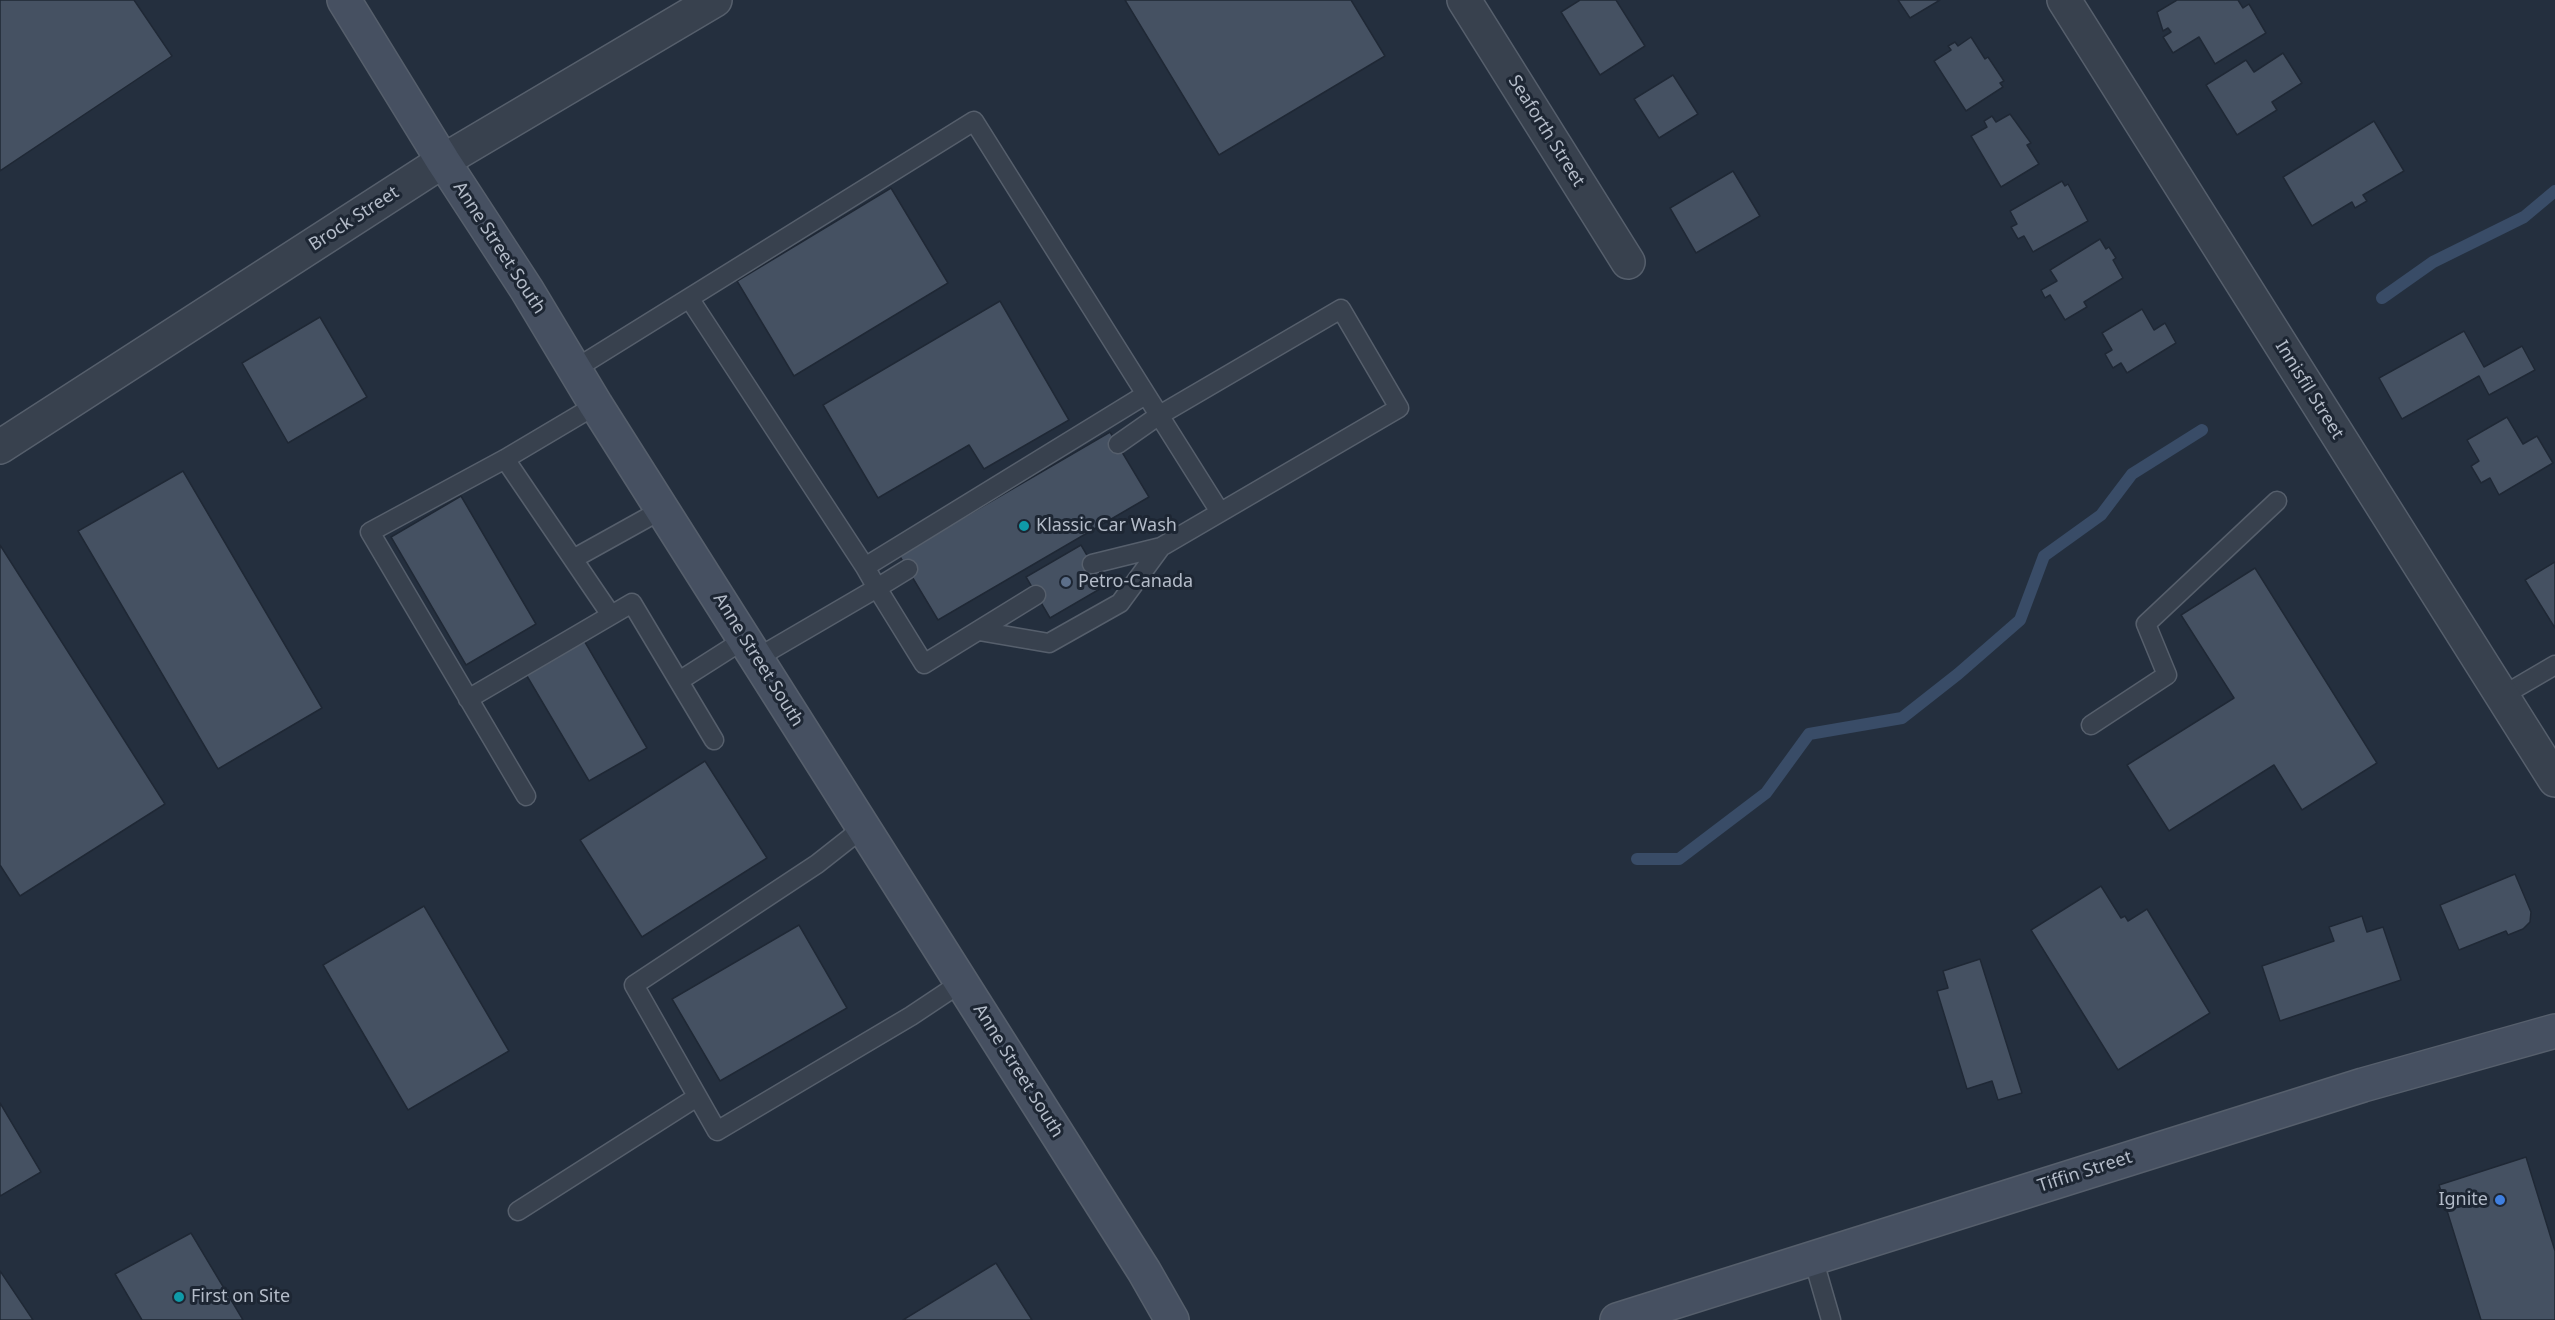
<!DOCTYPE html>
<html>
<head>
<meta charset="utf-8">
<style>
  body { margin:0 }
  canvas { display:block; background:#242f3e }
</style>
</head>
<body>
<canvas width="2555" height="1320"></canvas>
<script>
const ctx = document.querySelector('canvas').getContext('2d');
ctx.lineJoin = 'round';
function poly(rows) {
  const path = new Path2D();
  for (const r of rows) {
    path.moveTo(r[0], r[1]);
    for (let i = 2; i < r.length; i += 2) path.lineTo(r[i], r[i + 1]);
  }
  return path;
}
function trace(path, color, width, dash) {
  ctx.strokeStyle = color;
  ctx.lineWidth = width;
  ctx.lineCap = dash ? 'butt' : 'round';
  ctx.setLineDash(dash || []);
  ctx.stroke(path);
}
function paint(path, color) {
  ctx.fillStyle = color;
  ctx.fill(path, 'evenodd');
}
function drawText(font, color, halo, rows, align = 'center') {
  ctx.font = font + ' "Noto Sans",sans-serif';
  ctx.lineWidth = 6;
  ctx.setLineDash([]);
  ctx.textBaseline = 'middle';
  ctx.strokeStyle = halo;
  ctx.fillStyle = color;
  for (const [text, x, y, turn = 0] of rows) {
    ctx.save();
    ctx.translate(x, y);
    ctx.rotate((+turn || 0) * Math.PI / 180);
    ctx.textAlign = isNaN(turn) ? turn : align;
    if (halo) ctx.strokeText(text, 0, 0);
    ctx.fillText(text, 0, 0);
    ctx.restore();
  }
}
const stream = poly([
  [2382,298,2433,262,2524,217,2555,191],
  [1637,859,1679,859,1766,793,1809,734,1902,718,1958,674,2020,620,2044,556,2101,515,2132,474,2202,430]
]);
const building = poly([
  [0,0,134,0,172,56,0,171,0,0],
  [1125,0,1351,0,1385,56,1219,155,1125,0],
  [1580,0,1616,0,1645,46,1600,75,1561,12,1580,0],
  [1898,0,1940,0,1910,18,1898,0],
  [2177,0,2238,0,2243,8,2249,4,2266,33,2215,64,2199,37,2173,53,2163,37,2171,32,2168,28,2163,31,2157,12,2177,0],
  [1971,37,1985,59,1988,57,2004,81,2000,83,2003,87,1966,111,1934,61,1951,50,1948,46,1955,42,1958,46,1971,37],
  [2283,53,2302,83,2272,102,2277,110,2237,135,2206,85,2246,60,2254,72,2283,53],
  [1673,75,1698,114,1659,138,1634,99,1673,75],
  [2010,114,2031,143,2027,145,2039,164,2001,187,1971,136,1987,127,1984,121,1992,116,1996,122,2010,114],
  [2374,121,2404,171,2363,195,2367,201,2355,208,2352,202,2312,226,2283,177,2374,121],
  [1733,171,1760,216,1696,253,1670,208,1733,171],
  [2062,181,2065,186,2068,184,2088,221,2033,252,2024,236,2018,239,2011,227,2017,224,2010,211,2062,181],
  [891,188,948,283,794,376,737,281,891,188],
  [2100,239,2106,249,2109,247,2116,258,2113,260,2123,278,2084,302,2087,307,2065,320,2050,295,2045,298,2041,290,2057,281,2050,270,2100,239],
  [1000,301,1069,420,984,469,969,445,878,498,823,405,1000,301],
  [2142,309,2154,330,2165,323,2176,343,2127,373,2121,363,2113,368,2105,354,2112,350,2102,333,2142,309],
  [320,317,367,397,288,443,242,363,320,317],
  [2464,331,2484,367,2522,346,2535,370,2489,395,2479,376,2402,419,2379,378,2464,331],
  [2507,417,2523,444,2537,436,2553,463,2499,495,2490,478,2481,483,2471,466,2479,461,2467,440,2507,417],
  [1110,432,1149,497,938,620,899,555,1110,432],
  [183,471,322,708,218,769,78,531,183,471],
  [461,496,536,624,466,665,391,537,461,496],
  [0,545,165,804,20,896,0,865,0,545],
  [1081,545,1105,586,1050,618,1026,577,1081,545],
  [2555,562,2555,628,2525,580,2555,562],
  [2255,568,2377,763,2302,810,2274,765,2169,831,2127,765,2234,698,2181,615,2255,568],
  [582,637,647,748,589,781,524,671,582,637],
  [705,761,767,858,642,937,580,840,705,761],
  [2515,874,2531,912,2530,922,2523,929,2508,935,2506,931,2459,950,2440,905,2515,874],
  [2101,886,2121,918,2125,916,2128,921,2147,909,2210,1013,2118,1070,2031,930,2101,886],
  [424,906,509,1051,408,1110,323,965,424,906],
  [2362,916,2367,932,2383,927,2401,980,2280,1021,2262,966,2334,941,2329,927,2362,916],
  [799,925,847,1008,720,1081,672,999,799,925],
  [1980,959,2022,1093,1998,1100,1992,1081,1967,1089,1937,991,1948,988,1943,971,1980,959],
  [0,1103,41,1172,0,1196,0,1103],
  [2526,1157,2555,1251,2555,1320,2481,1320,2439,1185,2526,1157],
  [191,1233,243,1320,142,1320,115,1274,191,1233],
  [996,1263,1032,1320,903,1320,996,1263],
  [0,1271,33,1320,0,1320,0,1271]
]);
const lane = poly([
  [689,298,865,567],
  [575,369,974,121,1220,512],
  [505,459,611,615],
  [573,559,663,509],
  [1092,564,1161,547,1399,408,1341,309,1158,416,1118,444],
  [908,569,877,588,924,664,1036,595],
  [979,631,1049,643,1120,603,1161,547],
  [757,658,877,588,865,567,1145,395],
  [679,681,745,639],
  [2502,696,2555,665],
  [468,699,632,603,714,740],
  [2091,725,2167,675,2146,624,2277,501],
  [526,796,370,532,505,459,596,405],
  [864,827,817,864,634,985,717,1131,911,1016,962,982],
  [518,1211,697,1097],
  [1813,1258,1831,1320]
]);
const street = poly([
  [1464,0,1628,262],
  [2064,0,2555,780],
  [0,447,443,161,715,0]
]);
const secondary = poly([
  [344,0,443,161,527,290,596,405,1144,1271,1172,1320],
  [1617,1320,2363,1085,2555,1031]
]);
const markers = [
  [1024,526,6,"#0f9aa8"],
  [1066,582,6,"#5c6f8a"],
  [2500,1200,6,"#3f7fe0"],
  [179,1297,6,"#0f9aa8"]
];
const streetNames = [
  ["Seaforth Street",1546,131,58],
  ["Brock Street",354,219,-33],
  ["Anne Street South",499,248,57],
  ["Innisfil Street",2309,390,58],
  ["Anne Street South",758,660,58],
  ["Anne Street South",1018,1071,58],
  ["Tiffin Street",2085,1172,-18]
];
const poiNames = [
  ["Klassic Car Wash",1036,526],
  ["Petro-Canada",1078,582],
  ["Ignite",2488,1200,"right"],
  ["First on Site",191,1297]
];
trace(stream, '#394c67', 12);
paint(building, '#455162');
trace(building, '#1f2835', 1.5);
trace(lane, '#565f6c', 21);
trace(street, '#565f6c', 36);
trace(secondary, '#565f6c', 36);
trace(lane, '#38414e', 18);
trace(street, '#38414e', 33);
trace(secondary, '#465061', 33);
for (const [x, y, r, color] of markers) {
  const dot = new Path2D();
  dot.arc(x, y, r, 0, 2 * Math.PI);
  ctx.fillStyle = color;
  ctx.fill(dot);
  trace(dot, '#1d2633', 2);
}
drawText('18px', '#b4bcc9', '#1d2633', streetNames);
drawText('18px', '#b4bcc9', '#1d2633', poiNames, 'left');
</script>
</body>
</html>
